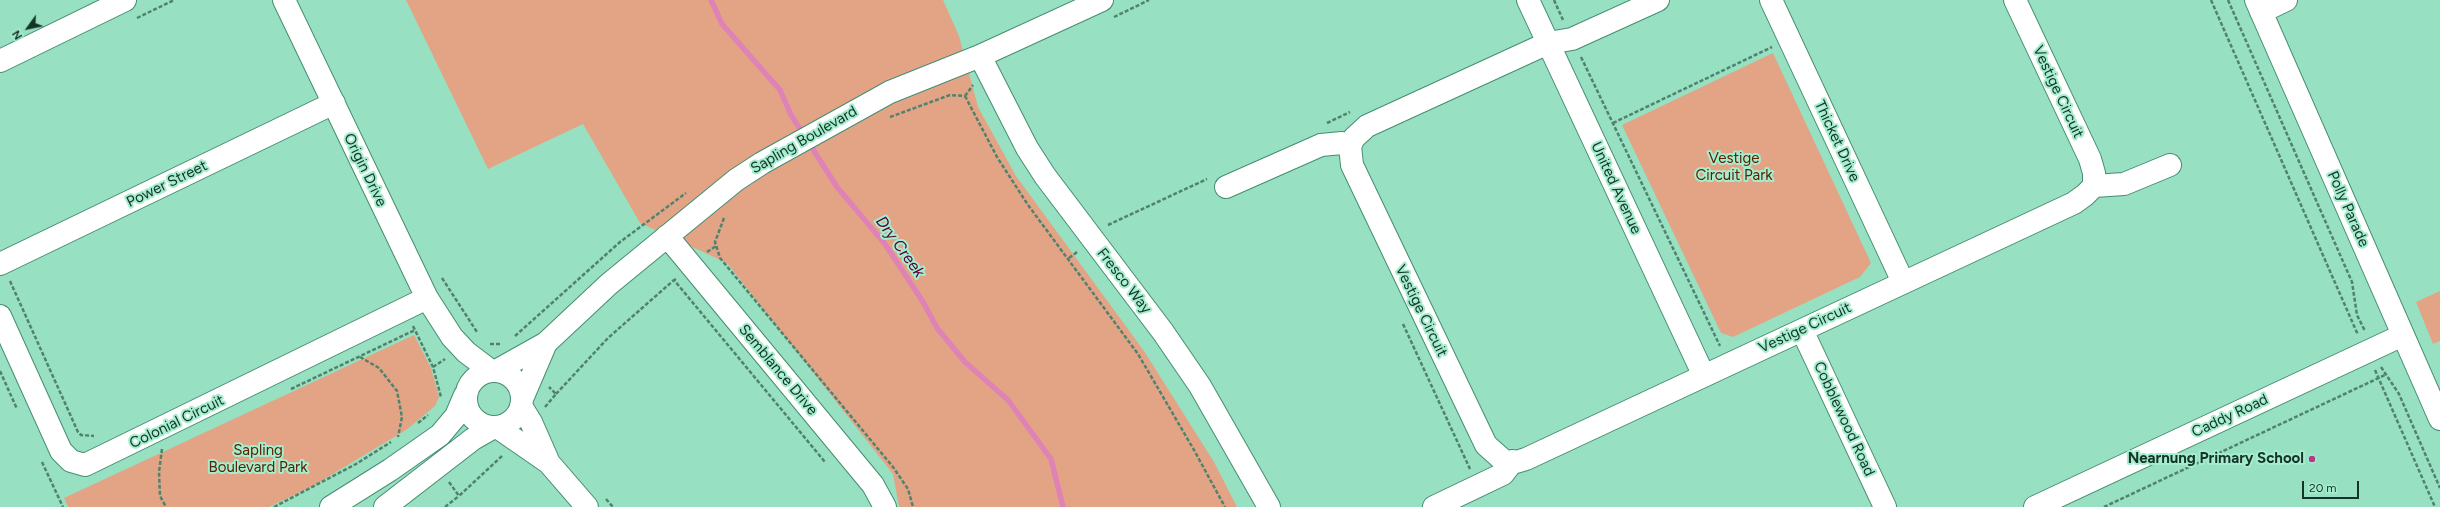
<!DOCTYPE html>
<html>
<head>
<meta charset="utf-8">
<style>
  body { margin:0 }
  #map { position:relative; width:2440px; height:507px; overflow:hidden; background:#97e0c1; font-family:Figtree,sans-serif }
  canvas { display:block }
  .north { position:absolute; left:8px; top:8px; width:40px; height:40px; -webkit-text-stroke:3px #a4edce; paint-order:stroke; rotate:237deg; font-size:11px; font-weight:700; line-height:16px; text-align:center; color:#153328 }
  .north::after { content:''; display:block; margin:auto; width:14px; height:18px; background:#153328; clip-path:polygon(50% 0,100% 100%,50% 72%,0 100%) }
  .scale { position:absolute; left:2302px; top:481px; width:57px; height:18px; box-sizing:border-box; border:2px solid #153328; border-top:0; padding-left:5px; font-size:12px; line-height:14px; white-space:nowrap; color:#153328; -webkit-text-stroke:3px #a4edce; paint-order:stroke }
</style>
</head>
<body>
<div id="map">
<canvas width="2440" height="507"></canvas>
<div class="north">N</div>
<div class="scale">20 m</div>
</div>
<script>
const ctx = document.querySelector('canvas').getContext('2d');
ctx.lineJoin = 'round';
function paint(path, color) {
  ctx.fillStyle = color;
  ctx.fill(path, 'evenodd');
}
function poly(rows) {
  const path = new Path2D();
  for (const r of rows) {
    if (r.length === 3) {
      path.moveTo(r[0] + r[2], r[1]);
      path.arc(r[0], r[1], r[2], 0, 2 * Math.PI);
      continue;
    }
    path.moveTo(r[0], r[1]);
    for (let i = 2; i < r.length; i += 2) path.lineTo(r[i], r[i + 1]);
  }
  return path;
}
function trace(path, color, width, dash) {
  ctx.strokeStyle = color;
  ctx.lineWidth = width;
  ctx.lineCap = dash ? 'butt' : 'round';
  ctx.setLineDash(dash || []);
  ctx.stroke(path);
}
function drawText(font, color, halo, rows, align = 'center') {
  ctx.font = font + ' Figtree,sans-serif';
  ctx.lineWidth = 4;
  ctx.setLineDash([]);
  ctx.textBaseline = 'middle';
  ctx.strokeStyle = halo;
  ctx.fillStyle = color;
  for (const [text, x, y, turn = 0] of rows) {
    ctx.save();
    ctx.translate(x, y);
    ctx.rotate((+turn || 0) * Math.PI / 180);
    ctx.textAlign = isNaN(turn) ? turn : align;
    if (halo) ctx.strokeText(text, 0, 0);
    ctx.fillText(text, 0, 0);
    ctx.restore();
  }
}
const green = poly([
  [406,0,943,0,959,36,978,107,1016,176,1144,351,1214,462,1237,507,899,507,893,474,727,263,640,223,583,124,488,169],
  [1773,53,1871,263,1860,277,1733,337,1721,333,1622,125],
  [2440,291,2440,341,2433,344,2416,302],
  [414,335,431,368,439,397,435,406,406,430,311,487,269,507,68,507,64,498]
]);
const stream = poly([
  [711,0,722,24,780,90,791,115,804,135],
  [809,143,837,187,885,244,923,302,937,328,965,362,1008,400,1051,459,1063,507]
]);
const path = poly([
  [1554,0,1563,20],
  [2211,0,2358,335],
  [2228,0,2352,282,2357,315,2365,331],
  [1114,17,1149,0],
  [137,18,174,0],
  [1581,57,1720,346],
  [965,96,973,85],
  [965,96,997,157,1028,205,1138,354,1194,450,1225,507],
  [890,117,950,95,965,96],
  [1327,123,1350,112],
  [1613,123,1772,47],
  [724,218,715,242,720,258,893,467,908,489,913,507],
  [1108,225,1207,179],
  [707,252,716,246],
  [1069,258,1077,252],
  [442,278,477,332],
  [676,279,674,280,825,462],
  [10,281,78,432,81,435,94,436],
  [1403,324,1470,469],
  [413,326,433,367,441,397],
  [515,336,620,242,686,193],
  [490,344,501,344],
  [360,357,379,368,397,391,402,417,398,437],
  [433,367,445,359],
  [2381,367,2399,394,2440,488],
  [2375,370,2435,507],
  [0,371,17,409],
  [291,389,415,330],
  [556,394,608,338,674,280],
  [545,407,556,394,549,387],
  [418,423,428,415],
  [162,449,159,472,160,496,166,507],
  [42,462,63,507],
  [449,482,459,496,502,456],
  [606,499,613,507],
  [274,507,356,464,391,442],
  [445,507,459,496],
  [2104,507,2385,375]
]);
const minor = poly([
  [284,0,427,298,452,337,466,352,491,371],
  [1528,0,1704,376],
  [1658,0,1572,39,1548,43,1367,126,1354,138,1350,146,1352,165,1486,445,1504,461,1516,462,1526,459,2074,203,2085,195,2094,186,2094,173,2090,159,2015,0],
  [1771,0,1903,282],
  [2256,0,2440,419],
  [2261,12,2286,0],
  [980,56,1027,148,1045,176,1163,332,1200,386,1269,507],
  [0,61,125,0],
  [2094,186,2124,184,2170,165],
  [1226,187,1321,145,1342,143,1350,146],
  [667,236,873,485,885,507],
  [0,264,334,103],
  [0,316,61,451,71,461,85,465,427,298],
  [1802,330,1885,507],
  [494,399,28],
  [496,371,546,343,609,284,736,180,762,163,890,92,980,56,1102,0],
  [522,399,546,343],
  [521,406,531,422,549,463],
  [497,427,549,463,587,507],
  [331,507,390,470,440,435,456,416,465,395],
  [385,507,473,439,494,427],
  [1434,507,1503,474,1513,461],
  [2035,507,2403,335]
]);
const markers = [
  [2312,459,4,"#b63886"]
];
const streetNames = [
  ["Vestige Circuit",2058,92,65],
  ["Sapling Boulevard",804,140,-30],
  ["Thicket Drive",1837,141,65],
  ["Origin Drive",365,170,64],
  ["Power Street",167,184,-26],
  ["United Avenue",1616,188,65],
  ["Polly Parade",2348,209,66],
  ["Fresco Way",1124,281,52],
  ["Vestige Circuit",1421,311,64],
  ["Vestige Circuit",1805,328,-25],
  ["Semblance Drive",778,370,50],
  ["Caddy Road",2230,416,-25],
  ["Cobblewood Road",1844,419,65],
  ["Colonial Circuit",177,422,-26]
];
const parkNames = [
  ["Vestige",1734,159],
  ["Circuit Park",1734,176],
  ["Sapling",258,451],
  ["Boulevard Park",258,468]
];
const poiNames = [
  ["Nearnung Primary School",2304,459]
];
const waterNames = [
  ["Dry Creek",900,247,54]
];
paint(green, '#e3a486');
trace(stream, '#df83b6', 5.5);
trace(minor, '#458d72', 24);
trace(path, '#50826e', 2.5, [4, 2]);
trace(minor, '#fff', 22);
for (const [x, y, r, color] of markers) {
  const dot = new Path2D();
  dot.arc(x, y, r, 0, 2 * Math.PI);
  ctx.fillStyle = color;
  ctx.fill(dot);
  trace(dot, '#a4edce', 1.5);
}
drawText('15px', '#153328', '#a4edce', streetNames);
drawText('15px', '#5b2100', '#a4edce', parkNames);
drawText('bold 15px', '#153328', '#a4edce', poiNames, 'right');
drawText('italic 16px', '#56013b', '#a4edce', waterNames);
</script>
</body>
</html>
